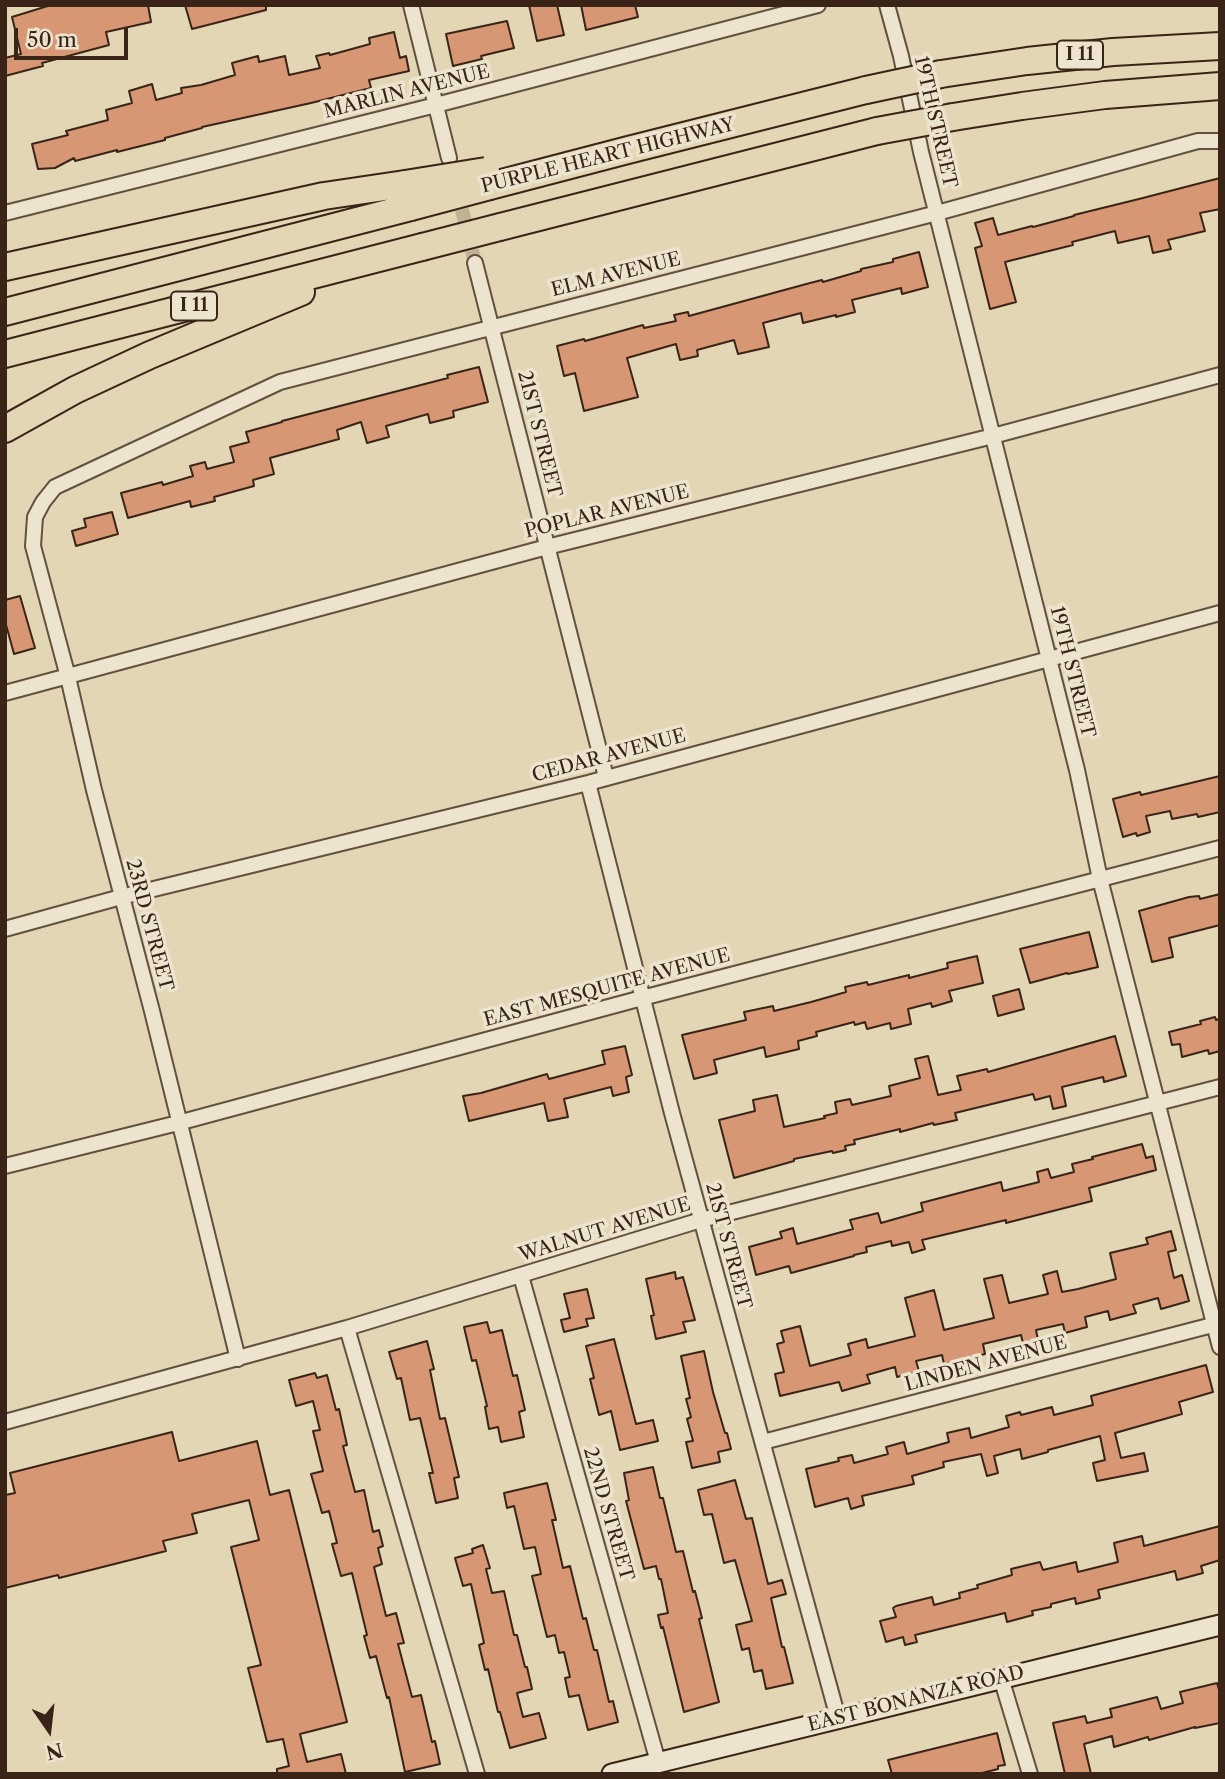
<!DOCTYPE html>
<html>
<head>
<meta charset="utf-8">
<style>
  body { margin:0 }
  #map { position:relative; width:1225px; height:1779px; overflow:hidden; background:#e2d6b5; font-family:"Libre Caslon Text",serif }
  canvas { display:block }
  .frame { position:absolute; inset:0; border:7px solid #392417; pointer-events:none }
  .north { position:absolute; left:14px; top:1695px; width:70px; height:70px; -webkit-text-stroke:5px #ece4cf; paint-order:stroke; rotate:166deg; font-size:19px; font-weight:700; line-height:28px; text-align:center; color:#392417 }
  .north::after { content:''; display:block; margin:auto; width:24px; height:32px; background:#392417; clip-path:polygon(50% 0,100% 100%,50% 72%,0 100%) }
  .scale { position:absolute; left:14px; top:28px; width:114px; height:32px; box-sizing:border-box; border:4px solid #392417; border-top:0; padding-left:9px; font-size:21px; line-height:24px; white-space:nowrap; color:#392417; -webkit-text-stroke:5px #ece4cf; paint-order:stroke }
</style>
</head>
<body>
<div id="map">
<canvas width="1225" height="1779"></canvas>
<div class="frame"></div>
<div class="north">N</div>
<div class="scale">50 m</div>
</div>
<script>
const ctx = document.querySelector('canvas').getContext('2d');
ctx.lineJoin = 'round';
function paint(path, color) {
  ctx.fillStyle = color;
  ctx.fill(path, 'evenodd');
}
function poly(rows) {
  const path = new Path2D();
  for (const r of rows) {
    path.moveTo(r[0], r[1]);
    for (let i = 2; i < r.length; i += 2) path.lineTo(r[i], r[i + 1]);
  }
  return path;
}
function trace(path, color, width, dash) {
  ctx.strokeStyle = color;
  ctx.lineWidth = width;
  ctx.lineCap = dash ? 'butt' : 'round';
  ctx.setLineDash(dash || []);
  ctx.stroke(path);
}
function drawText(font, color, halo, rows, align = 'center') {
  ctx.font = font + ' "Libre Caslon Text",serif';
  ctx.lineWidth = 7;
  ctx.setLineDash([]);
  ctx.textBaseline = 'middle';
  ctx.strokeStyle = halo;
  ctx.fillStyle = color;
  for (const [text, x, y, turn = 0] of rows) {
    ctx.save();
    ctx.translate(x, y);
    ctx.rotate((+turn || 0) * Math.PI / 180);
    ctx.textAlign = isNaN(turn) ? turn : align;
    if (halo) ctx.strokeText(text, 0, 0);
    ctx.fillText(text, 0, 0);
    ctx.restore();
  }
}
const building = poly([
  [51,5,148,5,151,22,106,32,109,45,42,63,43,66,5,76,5,58,21,54,12,17,51,5],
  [185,5,266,5,266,10,192,29,185,5],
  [529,5,557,5,564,35,537,41,529,5],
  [581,5,635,5,638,17,586,30,581,5],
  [507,21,514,48,481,56,482,59,453,66,446,34,507,21],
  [394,32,400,58,406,56,409,71,369,80,371,88,311,103,202,127,202,128,165,138,165,140,117,152,117,150,75,161,74,158,55,168,38,169,32,144,68,135,66,131,108,120,106,110,132,103,129,91,152,84,156,100,182,93,181,88,201,85,235,75,232,63,258,56,259,62,285,56,289,75,320,68,316,56,329,53,330,55,370,44,369,38,394,32],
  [1220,178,1220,209,1200,213,1205,231,1168,240,1171,249,1153,253,1149,236,1118,243,1115,231,1072,242,1073,245,1005,262,1016,302,990,309,975,248,982,246,975,223,993,218,998,235,1032,226,1033,227,1074,216,1074,215,1139,199,1220,178],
  [919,252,928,287,902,294,901,288,852,300,855,312,836,317,836,315,803,323,801,313,763,323,769,347,738,354,734,340,697,350,698,356,680,360,676,344,627,358,638,397,584,411,575,373,564,376,557,346,584,339,585,341,643,325,644,328,676,321,674,315,688,312,689,316,810,283,822,280,823,282,861,271,861,269,893,262,893,259,919,252],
  [479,367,488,402,453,411,454,417,430,423,428,414,386,426,389,437,367,443,361,422,337,430,339,439,270,458,274,474,253,480,254,486,214,497,215,501,191,507,190,501,128,518,121,493,162,482,163,485,193,476,190,466,205,462,207,469,234,462,230,447,249,442,246,432,282,422,282,421,448,378,447,375,479,367],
  [112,512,118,534,76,546,72,531,86,527,84,519,112,512],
  [20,596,35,648,14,654,5,621,5,600,20,596],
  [1220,776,1220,812,1198,817,1197,814,1172,819,1170,811,1146,816,1150,832,1137,836,1136,833,1123,837,1113,799,1140,792,1141,795,1220,776],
  [1220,894,1220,925,1169,938,1173,957,1152,962,1139,911,1189,897,1199,896,1200,899,1220,894],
  [1089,932,1098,967,1068,974,1067,973,1030,983,1020,949,1089,932],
  [977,956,983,983,949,991,952,1001,932,1007,931,1003,908,1009,911,1024,891,1029,890,1023,867,1029,865,1022,855,1025,854,1022,816,1032,817,1036,798,1041,799,1049,766,1057,764,1047,714,1060,717,1073,694,1079,682,1035,746,1020,744,1012,773,1006,774,1011,811,1002,846,992,845,987,867,982,868,985,909,975,909,978,948,968,947,963,977,956],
  [1019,989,1024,1009,998,1016,993,996,1019,989],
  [1215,1017,1216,1020,1220,1019,1220,1051,1209,1054,1208,1050,1182,1057,1180,1044,1172,1045,1169,1032,1201,1024,1200,1021,1215,1017],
  [1115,1036,1126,1076,1104,1082,1103,1077,1062,1087,1066,1106,1053,1109,1050,1096,1035,1100,1033,1094,955,1113,957,1120,934,1125,933,1123,900,1132,900,1129,854,1140,855,1144,845,1146,846,1150,833,1153,832,1151,794,1159,794,1161,734,1178,719,1120,755,1111,753,1100,777,1095,784,1127,825,1118,824,1116,837,1113,835,1102,850,1099,852,1105,891,1096,889,1086,920,1078,915,1059,928,1056,938,1095,961,1090,957,1076,987,1069,988,1072,1115,1036],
  [625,1046,632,1075,626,1077,629,1092,613,1096,611,1087,564,1099,568,1117,548,1121,544,1103,469,1121,463,1096,481,1093,547,1074,549,1079,605,1064,602,1051,625,1046],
  [1142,1144,1146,1158,1153,1156,1156,1170,1089,1188,1092,1201,1006,1223,1006,1220,922,1240,925,1249,912,1253,909,1242,892,1246,891,1241,866,1247,867,1252,854,1255,854,1256,791,1273,789,1266,756,1275,749,1247,782,1238,780,1232,793,1228,797,1244,853,1229,850,1220,878,1213,881,1223,923,1211,921,1203,1001,1182,1003,1191,1039,1182,1037,1172,1048,1169,1051,1178,1074,1172,1072,1164,1093,1159,1092,1157,1142,1144],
  [1171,1231,1176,1250,1168,1252,1174,1278,1182,1275,1189,1301,1161,1309,1158,1298,1133,1305,1136,1313,1110,1320,1108,1311,1085,1317,1087,1327,1065,1333,1063,1324,1036,1330,1038,1340,1023,1343,1021,1335,983,1344,985,1354,944,1364,942,1355,916,1361,919,1371,897,1377,895,1367,867,1375,870,1383,842,1391,839,1382,780,1396,775,1374,784,1372,777,1344,784,1342,781,1331,800,1326,810,1366,851,1355,848,1344,866,1339,868,1348,915,1336,905,1298,934,1290,944,1330,994,1318,984,1279,1002,1275,1009,1303,1048,1294,1043,1275,1057,1271,1062,1292,1078,1289,1116,1279,1110,1253,1148,1244,1146,1238,1171,1231],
  [675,1272,676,1279,683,1277,695,1320,683,1322,686,1332,656,1339,651,1316,654,1315,646,1279,675,1272],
  [587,1289,594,1318,586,1319,588,1326,564,1332,561,1320,570,1318,564,1294,587,1289],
  [487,1322,490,1333,502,1330,513,1376,517,1375,525,1410,519,1412,524,1437,501,1442,498,1427,489,1429,485,1407,487,1406,476,1360,472,1361,464,1327,487,1322],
  [614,1339,636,1424,653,1420,658,1441,620,1450,611,1411,599,1415,590,1379,594,1378,586,1346,614,1339],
  [427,1341,434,1369,430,1370,440,1419,445,1418,459,1477,454,1478,458,1498,436,1503,429,1473,433,1473,420,1418,410,1420,401,1378,397,1379,389,1352,427,1341],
  [704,1351,713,1392,725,1433,727,1433,731,1449,718,1452,720,1462,692,1468,686,1442,693,1441,687,1419,691,1417,686,1399,690,1398,681,1356,704,1351],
  [1206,1365,1213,1392,1179,1402,1182,1414,1115,1433,1121,1458,1144,1453,1148,1471,1097,1481,1093,1463,1105,1460,1100,1436,1048,1450,1048,1452,1022,1459,1020,1449,994,1456,998,1473,987,1476,981,1454,943,1462,944,1467,912,1476,914,1484,862,1496,864,1505,851,1509,848,1498,815,1507,806,1469,839,1461,838,1458,852,1455,854,1463,888,1454,886,1447,904,1442,907,1454,949,1442,947,1433,969,1428,971,1438,1009,1427,1006,1416,1020,1412,1021,1415,1052,1407,1054,1415,1093,1405,1091,1396,1206,1365],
  [315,1373,317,1378,327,1375,336,1410,339,1409,347,1445,343,1446,355,1492,364,1490,373,1532,379,1530,383,1546,378,1548,382,1564,374,1567,386,1616,396,1613,404,1643,398,1644,412,1697,421,1695,432,1742,435,1741,440,1764,405,1772,389,1697,387,1698,376,1656,370,1658,364,1636,367,1635,352,1573,341,1576,332,1544,337,1543,329,1511,322,1513,311,1474,323,1471,313,1431,320,1430,313,1401,296,1406,289,1380,315,1373],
  [172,1432,179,1461,257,1441,270,1495,289,1490,347,1722,300,1734,307,1762,341,1754,346,1774,277,1774,277,1769,289,1766,283,1739,267,1742,248,1668,261,1665,231,1547,259,1540,249,1500,192,1514,197,1533,163,1541,166,1551,59,1578,58,1575,5,1588,5,1495,15,1493,10,1473,172,1432],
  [653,1467,660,1498,663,1498,676,1552,683,1551,693,1592,695,1591,702,1618,699,1619,719,1702,684,1712,663,1627,661,1628,658,1615,668,1613,661,1579,659,1579,656,1566,644,1569,626,1501,629,1500,624,1473,653,1467],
  [735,1480,746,1519,752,1518,768,1584,782,1580,786,1594,771,1598,782,1647,784,1647,793,1683,766,1689,762,1670,754,1672,749,1648,742,1650,736,1625,752,1621,735,1560,724,1563,712,1514,704,1515,698,1490,735,1480],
  [547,1483,556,1520,552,1520,563,1568,570,1566,583,1619,586,1618,594,1650,597,1650,609,1702,613,1701,618,1722,588,1730,579,1695,569,1697,565,1678,570,1677,564,1652,559,1653,555,1635,547,1637,532,1576,541,1574,535,1547,524,1549,514,1506,507,1508,504,1493,547,1483],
  [1220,1526,1220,1560,1201,1566,1203,1573,1177,1580,1175,1571,1098,1590,1100,1598,1076,1604,1075,1598,1051,1604,1051,1607,1032,1611,1033,1615,1007,1622,1005,1613,915,1635,917,1642,905,1645,903,1637,886,1642,880,1621,896,1617,893,1608,896,1606,932,1597,934,1605,960,1598,959,1593,978,1588,977,1585,1012,1575,1011,1569,1040,1562,1043,1570,1076,1562,1078,1572,1118,1562,1114,1543,1142,1536,1144,1546,1220,1526],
  [483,1545,490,1568,486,1569,492,1593,504,1591,514,1635,517,1635,525,1667,527,1667,532,1689,517,1693,523,1717,539,1713,546,1738,510,1748,500,1712,498,1712,488,1669,485,1670,479,1645,484,1643,471,1584,463,1586,455,1558,473,1553,472,1549,483,1545],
  [1217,1683,1220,1693,1220,1723,1195,1728,1195,1727,1149,1740,1148,1737,1114,1747,1112,1736,1084,1744,1091,1774,1065,1774,1053,1723,1085,1716,1087,1723,1112,1717,1110,1709,1157,1697,1161,1709,1183,1703,1180,1692,1217,1683],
  [997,1733,1005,1765,998,1766,998,1769,978,1774,892,1774,888,1760,997,1733]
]);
const minorTunnel = poly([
  [457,189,475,263]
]);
const minor = poly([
  [411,5,449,158],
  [887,5,901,56,921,152,1077,770,1100,879,1220,1347],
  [5,213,436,105,818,5],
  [475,263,606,777],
  [5,693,547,547,993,436,1220,375],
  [588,783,672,1113,838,1718],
  [5,929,121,897,588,783,1220,613],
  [5,1166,178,1123,642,998,1220,848],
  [521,1276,658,1762],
  [347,1328,477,1774],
  [238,1359,152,1011,94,790,68,677,33,546,35,517,43,502,55,487,280,382,937,213,1198,141,1220,141],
  [5,1422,347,1328,701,1220,1220,1087],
  [763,1442,1220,1323],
  [1001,1678,1030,1774]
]);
const secondary = poly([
  [612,1774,1220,1625]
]);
const motorway = poly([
  [941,74,1027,61,1113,52,1220,46],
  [953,117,1022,106,1105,95,1220,86],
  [490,186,628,150,866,90],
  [500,227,877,131],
  [5,267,324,196,405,184],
  [5,312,411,207],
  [5,354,422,247],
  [5,429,75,390,150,355,301,292]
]);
const motorwayBridge = poly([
  [866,90,941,74],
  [877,131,953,117],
  [405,184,486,171],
  [411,207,490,186],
  [422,247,500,227]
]);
const shields = [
  [1080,55,46],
  [194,306,46]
];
const shieldNames = [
  ["I 11",1080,55],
  ["I 11",194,306]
];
const streetNames = [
  ["MARLIN AVENUE",407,92,-14],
  ["19TH STREET",935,122,77],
  ["PURPLE HEART HIGHWAY",608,156,-14],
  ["ELM AVENUE",616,275,-14],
  ["21ST STREET",539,434,76],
  ["POPLAR AVENUE",607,512,-14],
  ["19TH STREET",1072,672,76],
  ["CEDAR AVENUE",609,756,-15],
  ["23RD STREET",149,925,75],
  ["EAST MESQUITE AVENUE",607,988,-15],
  ["WALNUT AVENUE",605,1230,-17],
  ["21ST STREET",728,1246,75],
  ["LINDEN AVENUE",986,1364,-15],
  ["22ND STREET",608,1514,74],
  ["EAST BONANZA ROAD",916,1699,-14]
];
paint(building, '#d79775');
trace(building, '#392417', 2);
trace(minorTunnel, '#c0b295', 14, [14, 7]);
trace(minor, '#63503e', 18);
trace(secondary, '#392417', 23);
trace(motorway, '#392417', 30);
trace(minor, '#ece4cf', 14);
trace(secondary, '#ece4cf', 19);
trace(motorway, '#e2d6b5', 26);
trace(motorwayBridge, '#392417', 30, []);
trace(motorwayBridge, '#e2d6b5', 26);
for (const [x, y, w] of shields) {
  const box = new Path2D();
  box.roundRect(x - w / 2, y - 14.5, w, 29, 5);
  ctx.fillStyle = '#ece4cf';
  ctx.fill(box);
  trace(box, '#392417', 2);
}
drawText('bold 18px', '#392417', null, shieldNames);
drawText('19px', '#392417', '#ece4cf', streetNames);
</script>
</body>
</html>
